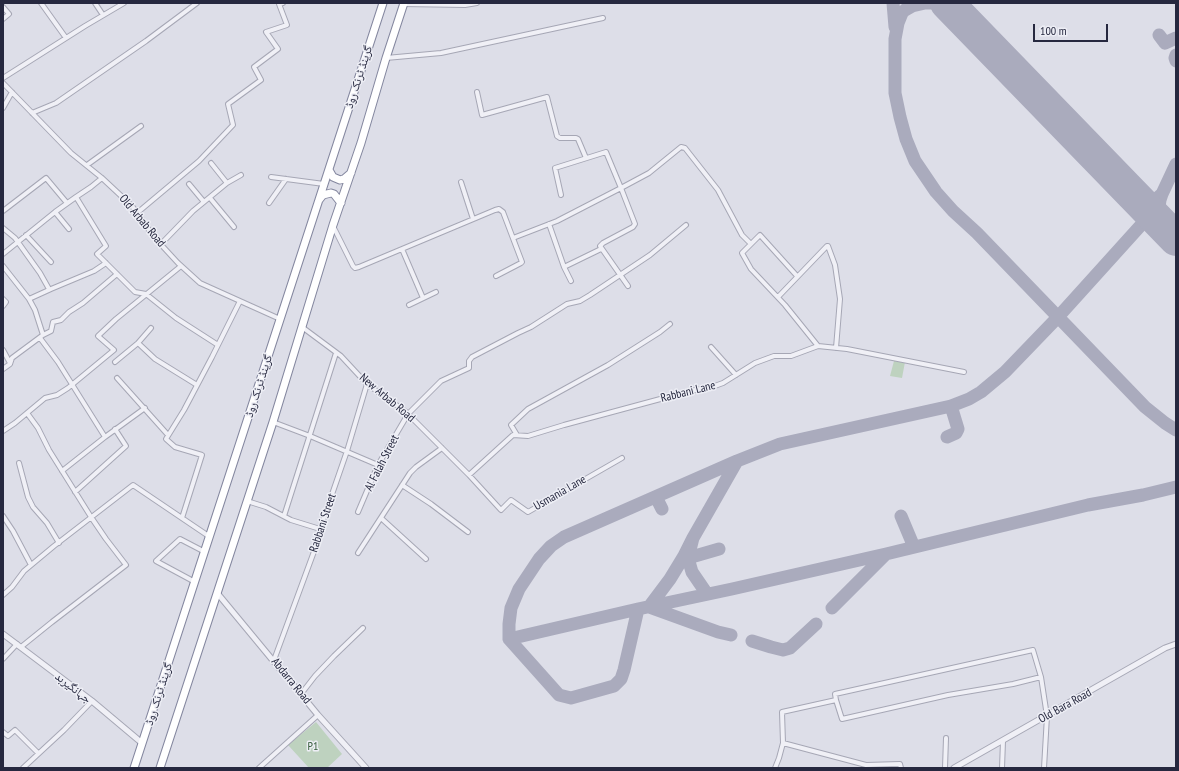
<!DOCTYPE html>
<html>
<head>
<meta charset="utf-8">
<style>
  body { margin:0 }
  #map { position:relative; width:1179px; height:771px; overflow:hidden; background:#dddee8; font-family:"PT Sans Narrow",sans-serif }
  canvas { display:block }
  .frame { position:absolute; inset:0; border:4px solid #26283f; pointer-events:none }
  .scale { position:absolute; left:1033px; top:24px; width:75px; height:18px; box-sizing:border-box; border:2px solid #26283f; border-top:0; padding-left:5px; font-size:12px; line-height:14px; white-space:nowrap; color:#26283f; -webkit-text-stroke:3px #edeef5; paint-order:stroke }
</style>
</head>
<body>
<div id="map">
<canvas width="1179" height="771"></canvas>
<div class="frame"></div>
<div class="scale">100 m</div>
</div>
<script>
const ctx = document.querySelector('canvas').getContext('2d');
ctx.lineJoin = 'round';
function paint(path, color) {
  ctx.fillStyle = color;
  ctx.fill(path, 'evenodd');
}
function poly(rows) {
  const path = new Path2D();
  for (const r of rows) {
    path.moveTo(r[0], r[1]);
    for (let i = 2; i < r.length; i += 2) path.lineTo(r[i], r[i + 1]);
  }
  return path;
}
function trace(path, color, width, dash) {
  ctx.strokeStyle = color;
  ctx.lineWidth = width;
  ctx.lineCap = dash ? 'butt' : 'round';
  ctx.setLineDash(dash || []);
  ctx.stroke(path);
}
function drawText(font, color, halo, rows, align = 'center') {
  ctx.font = font + ' "PT Sans Narrow","Noto Naskh Arabic",sans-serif';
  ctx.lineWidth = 3;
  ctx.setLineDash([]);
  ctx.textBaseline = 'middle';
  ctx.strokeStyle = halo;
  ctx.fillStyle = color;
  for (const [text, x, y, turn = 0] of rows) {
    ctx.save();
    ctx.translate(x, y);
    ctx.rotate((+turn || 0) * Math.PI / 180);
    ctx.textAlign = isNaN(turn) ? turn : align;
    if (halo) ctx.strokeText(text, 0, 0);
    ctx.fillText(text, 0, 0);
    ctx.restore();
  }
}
const green = poly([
  [894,361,905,362,902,378,890,376],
  [316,722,342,754,327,768,309,768,288,745]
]);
const taxiway = poly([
  [893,3,895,27],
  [955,12,944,6,934,3,925,3,912,6,905,10,902,13,898,23,895,39,895,93,900,117,906,139,915,161,936,192,953,211,977,233,1145,407,1165,423,1176,430],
  [1159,35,1165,43,1176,38],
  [1176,55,1175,58,1176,61],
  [1140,202,1146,204,1154,201,1162,194],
  [1163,226,1158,215,1160,200,1162,194,1176,164],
  [947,437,956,433,958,429,951,406],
  [656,497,662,509],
  [901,516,914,547],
  [693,538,684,556,670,579,649,607,718,632,731,635],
  [688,558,719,549],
  [707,594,692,572,688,558,693,538,737,461],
  [832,608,886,554],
  [638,609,624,670,621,679,614,686,571,698,559,695,509,639,509,624,511,608,519,589,539,559,551,546,564,537,737,461,780,444,951,406,969,399,981,392,1005,372,1058,317,1151,214],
  [509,639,638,609,732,589,886,554,1088,505,1143,495,1176,487],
  [752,641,771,647,783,650,790,648,816,624]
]);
const runway = poly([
  [947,3,1176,239]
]);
const minor = poly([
  [41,3,66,38],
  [95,3,103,15],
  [403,4,465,5,477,3],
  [3,7,9,14,3,19],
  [386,58,441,53,603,18],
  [3,78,85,26,124,3],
  [3,83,71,153,102,178,132,206,154,237,178,263,200,283,280,319],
  [477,92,482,115,547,97,557,136,560,138,576,138,578,139,586,158],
  [3,108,12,92],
  [32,113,56,103,146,41,197,3],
  [211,163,227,183],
  [87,165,141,126],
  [271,177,324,184],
  [461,182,473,219],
  [189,184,204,202],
  [76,197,106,246,97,254,135,292,146,294,176,318,218,345],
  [210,198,234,227],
  [269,203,286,179],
  [3,211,46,178,67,203],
  [55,212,69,229],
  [137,213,199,161,233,125,228,104,261,80,254,67,278,49,266,32,287,25,279,4,283,3],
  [549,224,564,267,571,281],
  [333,226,353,266,355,268,359,267,495,210,499,209,503,212,522,262,521,263,496,276],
  [3,228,15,238,40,273,49,289],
  [26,235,51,262],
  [513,238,557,221,621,188,606,152,555,168,561,195],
  [161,244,193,211,227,183,241,175],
  [402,249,423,298],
  [3,254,55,212,76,197,91,187,102,178],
  [3,266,29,299,35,310,43,335,12,358,10,364,3,369],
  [564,267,601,249],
  [797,276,760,235,742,253,751,269,785,305,818,346],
  [628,286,600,246,603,243,633,227,635,224,621,188,649,173,681,147,685,148,718,190,742,235,751,244],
  [778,297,827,246,828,246,835,265,840,299,836,348],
  [3,299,6,302,3,306],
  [29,299,51,289,94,271,106,263],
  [409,305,436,292],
  [302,327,341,356,367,384,406,412,469,475,501,510,511,500,528,512,622,458],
  [43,335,51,331,53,322,61,320,69,312,83,303,117,274],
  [40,338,58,362,105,437],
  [138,343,155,359,197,385],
  [711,347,736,375],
  [3,350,10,363],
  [115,362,138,343,151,328],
  [117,378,168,435],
  [273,422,310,436,378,465],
  [3,431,15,423,45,398,57,395,68,388,114,350,98,336,116,319,181,266],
  [517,435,511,425,528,409,608,365,660,332,670,324],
  [19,463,28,497,33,507,47,523,59,543],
  [62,471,105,437,145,408],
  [469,475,513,435,528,436,564,425,690,391,712,387,723,383,755,363,774,356,791,356,818,346,847,349,964,372],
  [402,485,431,504,468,532],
  [75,492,126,446,115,429],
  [247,501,266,507,291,520,320,529],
  [358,512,378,465,408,414,441,381,469,368,469,361,472,357,518,333,531,327,567,304,580,301,590,295,650,255,686,225],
  [3,516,13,531,31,565],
  [284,516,336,353],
  [182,518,202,455,175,447,166,439,184,410,212,357,240,301],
  [381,518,426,559],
  [358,553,410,473,416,467,442,448],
  [195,582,156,561,180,539,205,552],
  [3,595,12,587,24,571,54,546,133,485,210,537],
  [21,647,52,622,126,565,106,539,91,517,49,450,38,428,27,413],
  [3,659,17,644],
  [274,660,319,538,320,529,347,451,367,384],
  [1041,677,1013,684,948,695,842,719,836,700,835,694,1033,650,1041,677,1047,716,1044,768],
  [301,694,315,676,334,656,363,628],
  [3,732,8,736,15,730,38,753],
  [783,743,866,765,900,764,901,768],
  [23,768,64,730,92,701],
  [259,768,318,715],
  [775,768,779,758,783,743,782,712,836,700],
  [945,768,946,738],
  [1002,768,1003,741]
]);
const tertiary = poly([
  [218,594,318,715,366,768],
  [3,634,92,701,142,743],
  [954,768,1165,648,1176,644]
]);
const trunk = poly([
  [329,170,333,177,340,180,344,179,351,173],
  [319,200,323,195,331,193,334,194,341,203],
  [134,768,383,3],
  [160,768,273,422,333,225,361,143,386,58,404,3]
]);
const streetNames = [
  ["گرینڈ ٹرنک روڈ",359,77,-72],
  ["Old Arbab Road",142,221,50],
  ["گرینڈ ٹرنک روڈ",259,386,-72],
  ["Rabbani Lane",688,392,-14],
  ["New Arbab Road",387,398,40],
  ["Al Falah Street",382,463,-63],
  ["Usmania Lane",560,493,-30],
  ["Rabbani Street",323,523,-72],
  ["Abdarra Road",291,681,51],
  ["جہانگیربد",73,688,38],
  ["گرینڈ ٹرنک روڈ",159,694,-72],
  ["Old Bara Road",1065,706,-29]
];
const parkNames = [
  ["P1",313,747]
];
paint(green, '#bed2bf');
trace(taxiway, '#aaabbd', 13);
trace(runway, '#aaabbd', 34);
trace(minor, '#a6a7b5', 6);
trace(tertiary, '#a6a7b5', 7);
trace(trunk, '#84879f', 9);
trace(minor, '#f0f0f6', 4);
trace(tertiary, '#f0f0f6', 5);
trace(trunk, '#fff', 7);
drawText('12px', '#26283f', '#edeef5', streetNames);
drawText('12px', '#335b38', '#edeef5', parkNames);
</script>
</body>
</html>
